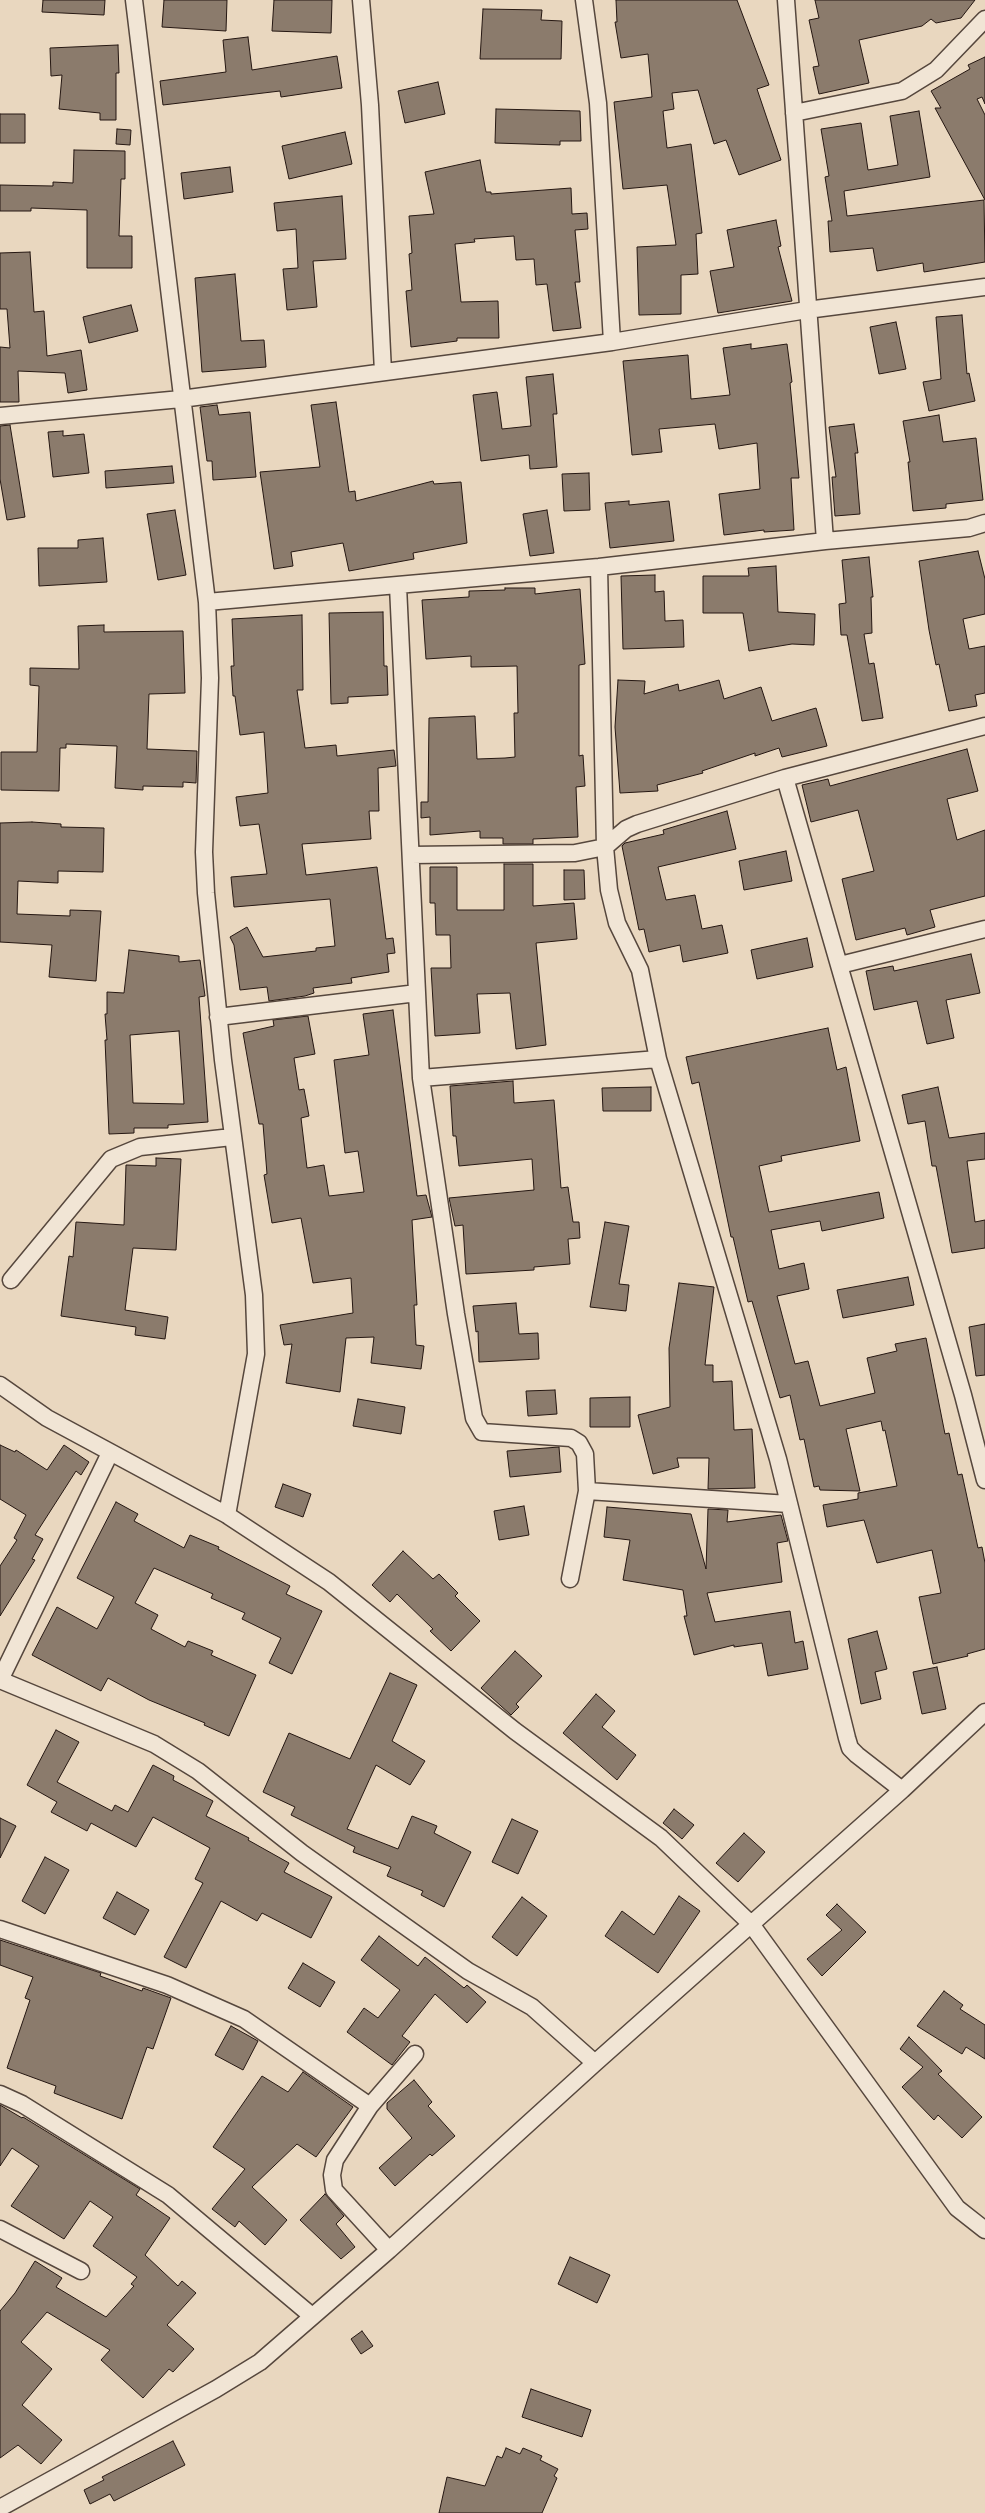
<!DOCTYPE html>
<html>
<head>
<meta charset="utf-8">
<style>
  body { margin:0 }
  canvas { display:block; background:#e9d7bf }
</style>
</head>
<body>
<canvas width="985" height="2513"></canvas>
<script>
const ctx = document.querySelector('canvas').getContext('2d');
ctx.lineJoin = 'round';
function paint(path, color) {
  ctx.fillStyle = color;
  ctx.fill(path, 'evenodd');
}
function poly(rows) {
  const path = new Path2D();
  for (const r of rows) {
    path.moveTo(r[0], r[1]);
    for (let i = 2; i < r.length; i += 2) path.lineTo(r[i], r[i + 1]);
  }
  return path;
}
function trace(path, color, width, dash) {
  ctx.strokeStyle = color;
  ctx.lineWidth = width;
  ctx.lineCap = dash ? 'butt' : 'round';
  ctx.setLineDash(dash || []);
  ctx.stroke(path);
}
const building = poly([
  [43,0,105,0,104,15,42,12,43,0],
  [164,0,227,0,226,31,162,27,164,0],
  [274,0,332,0,331,33,272,31,274,0],
  [616,0,737,0,769,85,757,89,781,160,739,175,726,140,714,144,698,90,672,93,674,109,663,111,667,148,691,144,702,233,696,234,698,274,681,275,681,314,639,315,637,247,676,245,667,185,623,189,614,102,652,97,648,54,621,58,615,22,617,22,616,0],
  [815,0,975,0,961,18,936,23,931,19,922,26,859,40,869,83,819,94,813,67,819,66,809,20,819,18,815,0],
  [483,9,542,10,541,20,562,21,561,59,480,59,483,9],
  [248,37,252,70,337,56,342,88,281,97,280,91,163,105,160,81,226,72,223,40,248,37],
  [118,45,119,73,116,73,116,120,100,120,100,113,59,109,62,75,51,76,50,48,118,45],
  [985,57,985,104,982,97,977,99,985,115,985,200,935,108,941,108,931,91,970,69,968,65,985,57],
  [438,82,445,114,405,123,398,91,438,82],
  [496,109,580,111,581,141,560,141,560,145,495,143,496,109],
  [919,111,930,177,844,191,847,216,984,200,985,262,924,272,923,263,877,271,873,248,830,252,828,221,832,221,825,177,829,176,821,129,861,123,868,170,898,165,890,116,919,111],
  [0,114,25,114,25,143,0,143,0,114],
  [117,129,131,130,130,145,116,144,117,129],
  [345,132,352,164,289,179,282,146,345,132],
  [74,150,125,151,125,179,121,179,119,236,132,236,132,268,87,268,87,210,31,208,31,211,0,211,0,185,53,186,53,182,73,183,74,150],
  [480,160,486,192,491,192,491,194,571,188,572,214,587,213,588,229,575,230,580,282,575,282,581,328,553,331,547,284,536,285,534,259,516,260,514,236,474,239,475,242,455,244,461,302,498,301,499,338,457,338,457,341,411,347,406,291,412,290,409,254,412,253,409,216,434,214,425,172,480,160],
  [230,167,233,192,184,199,181,173,230,167],
  [342,196,346,259,313,261,317,307,287,310,283,269,298,268,296,229,277,231,274,203,342,196],
  [776,220,781,246,778,247,792,301,718,313,710,271,734,267,727,230,776,220],
  [30,252,34,312,44,311,47,356,81,350,87,390,68,393,65,373,18,371,19,402,0,402,0,347,10,348,7,309,0,309,0,253,30,252],
  [235,274,241,341,264,340,266,367,202,372,195,278,235,274],
  [131,305,138,331,89,343,83,317,131,305],
  [962,315,967,374,969,373,975,401,929,411,923,382,941,379,936,317,962,315],
  [896,322,906,369,879,374,870,327,896,322],
  [751,344,751,349,787,344,792,382,790,383,799,478,791,478,794,530,764,532,764,530,724,535,719,494,760,489,757,443,719,449,715,424,659,429,662,452,632,455,623,361,688,355,691,399,730,395,723,348,751,344],
  [553,374,557,414,553,414,557,467,530,469,529,455,481,461,473,395,497,392,502,429,531,426,526,377,553,374],
  [336,402,349,492,355,491,356,501,433,481,434,484,461,482,467,543,413,553,414,559,349,571,343,543,291,552,293,566,274,569,260,472,320,467,311,405,336,402],
  [217,405,219,415,250,412,256,477,213,480,212,461,207,461,200,407,217,405],
  [939,415,943,442,976,438,983,500,946,504,946,508,913,511,908,462,910,462,903,421,939,415],
  [854,424,858,453,855,453,860,514,835,516,832,477,836,477,829,427,854,424],
  [10,425,25,517,7,520,0,479,0,426,10,425],
  [63,431,63,436,84,434,89,473,53,477,48,432,63,431],
  [172,466,174,483,106,488,105,471,172,466],
  [589,473,590,510,564,511,562,474,589,473],
  [629,501,629,505,669,501,674,541,610,548,605,503,629,501],
  [175,510,186,575,158,580,147,514,175,510],
  [547,510,554,553,530,556,523,514,547,510],
  [103,538,107,582,39,586,38,548,78,548,78,540,103,538],
  [978,551,985,579,985,614,963,619,969,649,985,646,985,693,975,695,977,706,949,711,939,664,936,665,929,630,919,561,978,551],
  [869,557,873,597,871,597,872,633,864,634,869,664,874,663,883,718,862,721,847,635,841,635,839,604,846,603,842,560,869,557],
  [776,566,778,612,815,614,814,645,792,644,749,651,743,613,703,613,703,576,749,576,748,568,776,566],
  [655,575,655,592,664,591,665,621,683,620,684,647,623,649,621,576,655,575],
  [505,588,535,588,535,594,580,589,585,664,579,665,579,756,583,755,585,786,576,787,578,837,533,839,533,844,503,844,503,838,480,838,480,831,430,835,430,817,421,818,421,802,428,802,429,718,475,716,477,759,505,758,515,757,514,713,518,713,517,666,471,667,471,656,426,659,422,600,469,597,469,591,505,590,505,588],
  [383,612,384,666,387,666,388,695,348,697,348,703,331,704,329,613,383,612],
  [302,615,303,690,297,690,305,748,336,745,337,756,394,750,396,766,378,768,379,811,369,811,371,839,302,844,306,875,377,867,386,939,393,938,395,953,387,954,389,972,351,978,352,983,313,988,314,993,305,996,269,1001,267,987,240,990,234,945,230,937,247,927,263,957,316,951,316,948,335,946,330,899,234,907,231,877,267,874,259,824,240,826,236,797,268,793,264,732,240,735,235,696,233,696,231,666,234,666,232,619,302,615],
  [104,625,104,632,183,631,185,693,149,694,147,749,197,751,196,783,183,782,183,787,143,786,143,790,115,788,117,746,66,744,66,748,60,748,59,791,1,790,1,752,37,752,39,686,30,685,30,668,79,669,78,626,104,625],
  [618,680,645,681,644,694,678,684,679,691,719,680,724,699,761,687,772,721,816,708,827,746,782,757,779,748,755,756,755,753,702,771,703,773,657,785,658,791,620,793,615,727,618,680],
  [967,749,978,791,947,799,957,840,985,830,985,896,930,910,935,927,907,935,905,928,856,940,842,879,874,871,858,810,811,822,802,785,828,779,830,786,967,749],
  [727,811,736,849,658,867,666,900,695,895,702,929,722,925,728,953,683,962,680,945,649,952,644,929,639,930,622,846,625,843,664,834,663,830,727,811],
  [32,822,61,824,61,827,104,828,103,872,58,871,58,883,18,881,17,914,70,916,70,910,101,911,96,981,49,977,52,945,0,942,0,823,32,822],
  [786,851,792,881,744,890,739,861,786,851],
  [504,864,533,864,533,906,574,903,577,939,536,943,546,1045,516,1049,510,993,477,994,480,1033,435,1036,431,968,451,968,450,935,436,935,435,903,430,903,430,867,457,867,457,910,504,910,504,864],
  [564,870,584,870,585,899,564,900,564,870],
  [807,938,813,967,757,979,751,950,807,938],
  [129,950,179,956,179,962,200,960,205,996,199,997,208,1122,168,1125,168,1128,134,1128,134,1133,109,1134,105,1040,107,1040,105,1014,107,1014,107,992,124,993,129,950],
  [179,1031,184,1104,133,1103,130,1035,179,1031],
  [971,954,980,993,946,1000,954,1038,927,1044,917,1001,874,1010,866,971,893,966,894,971,971,954],
  [393,1010,417,1196,426,1195,432,1217,412,1220,417,1305,414,1305,416,1345,424,1346,421,1369,371,1363,374,1337,346,1338,340,1392,286,1383,292,1344,284,1345,280,1325,353,1313,351,1278,313,1283,301,1218,272,1223,264,1175,267,1174,263,1124,259,1124,243,1033,274,1026,273,1020,308,1016,315,1054,294,1058,299,1090,304,1089,309,1116,301,1118,307,1168,324,1165,329,1196,364,1192,358,1151,345,1153,334,1060,369,1055,363,1014,393,1010],
  [828,1028,837,1070,846,1067,860,1141,781,1156,782,1161,759,1166,769,1212,879,1192,884,1218,822,1231,820,1221,771,1230,779,1269,804,1263,809,1289,777,1296,795,1364,808,1361,820,1406,875,1393,867,1358,897,1351,895,1344,926,1338,945,1434,949,1433,958,1475,962,1474,978,1548,982,1547,985,1563,985,1649,967,1654,968,1656,933,1664,919,1597,941,1593,932,1550,877,1563,864,1520,827,1527,823,1505,858,1499,858,1493,897,1486,885,1430,883,1431,881,1421,846,1429,860,1491,820,1490,819,1486,814,1487,804,1439,800,1440,790,1395,780,1398,752,1301,748,1302,733,1237,731,1237,699,1082,692,1084,686,1057,828,1028],
  [513,1081,514,1103,554,1100,561,1188,568,1187,573,1222,579,1222,580,1238,568,1239,570,1264,534,1267,534,1270,466,1274,463,1225,455,1226,449,1198,534,1190,532,1159,459,1166,456,1136,453,1136,450,1086,513,1081],
  [651,1087,651,1111,603,1111,602,1088,651,1087],
  [938,1087,949,1138,985,1133,985,1159,967,1161,975,1222,985,1220,985,1248,952,1253,936,1166,932,1166,925,1121,908,1124,902,1095,938,1087],
  [156,1158,181,1159,176,1250,133,1248,125,1310,168,1317,165,1339,135,1335,136,1327,61,1316,69,1256,73,1257,76,1222,124,1225,126,1165,156,1166,156,1158],
  [605,1222,629,1226,619,1284,629,1285,626,1311,590,1307,605,1222],
  [908,1277,914,1305,843,1318,837,1290,908,1277],
  [679,1283,714,1287,705,1365,713,1365,713,1382,732,1381,734,1430,752,1429,755,1488,708,1489,709,1458,677,1458,679,1467,653,1474,638,1415,670,1407,669,1348,679,1283],
  [516,1303,519,1334,538,1333,539,1359,479,1362,478,1331,476,1332,473,1306,516,1303],
  [985,1324,985,1375,976,1376,969,1327,985,1324],
  [555,1390,557,1414,528,1416,526,1391,555,1390],
  [630,1397,630,1427,590,1427,590,1398,630,1397],
  [358,1399,405,1407,401,1434,353,1426,358,1399],
  [0,1445,15,1452,16,1450,47,1470,64,1445,89,1462,81,1475,76,1471,35,1535,43,1539,32,1559,35,1560,0,1616,0,1566,17,1540,14,1538,26,1515,0,1499,0,1445],
  [559,1447,561,1472,510,1477,507,1451,559,1447],
  [283,1484,311,1494,303,1517,275,1507,283,1484],
  [116,1502,138,1514,134,1521,184,1548,190,1535,219,1547,218,1549,290,1586,286,1594,322,1611,292,1674,269,1663,281,1638,242,1619,245,1613,211,1598,213,1594,154,1568,135,1603,158,1615,151,1629,185,1647,188,1641,213,1651,211,1655,256,1675,229,1736,204,1725,205,1723,149,1700,108,1678,101,1691,32,1655,57,1607,97,1629,114,1597,77,1578,116,1502],
  [524,1506,529,1535,499,1540,494,1511,524,1506],
  [607,1507,691,1514,706,1569,708,1509,728,1510,727,1522,781,1515,788,1541,777,1543,782,1582,707,1593,715,1622,790,1611,795,1643,803,1641,808,1669,768,1676,762,1643,734,1647,734,1645,694,1655,684,1616,687,1616,683,1590,623,1580,630,1540,604,1537,607,1507],
  [403,1551,433,1579,439,1574,458,1593,455,1596,480,1621,451,1651,430,1631,433,1629,397,1594,390,1602,372,1585,403,1551],
  [877,1631,887,1669,875,1672,881,1699,861,1704,848,1639,877,1631],
  [515,1651,542,1676,516,1704,519,1707,511,1715,481,1688,515,1651],
  [937,1667,946,1709,922,1714,913,1672,937,1667],
  [390,1673,417,1685,392,1741,425,1761,410,1785,376,1765,347,1829,398,1849,412,1816,437,1826,434,1833,471,1852,444,1907,421,1895,423,1891,387,1876,391,1867,353,1852,355,1847,291,1815,295,1807,263,1792,289,1733,350,1759,390,1673],
  [596,1694,615,1711,602,1727,636,1755,617,1780,563,1733,596,1694],
  [56,1730,79,1742,57,1782,112,1811,115,1805,128,1812,153,1765,174,1776,173,1780,213,1801,206,1816,249,1838,248,1840,289,1863,284,1872,332,1897,311,1938,262,1913,257,1921,221,1901,186,1968,164,1957,203,1883,195,1879,210,1848,153,1817,136,1847,91,1823,87,1831,51,1812,57,1802,27,1785,56,1730],
  [674,1809,694,1825,682,1839,663,1823,674,1809],
  [0,1818,16,1826,0,1858,0,1818],
  [512,1819,538,1831,518,1874,492,1862,512,1819],
  [744,1833,765,1852,738,1882,716,1863,744,1833],
  [45,1857,69,1870,45,1914,22,1901,45,1857],
  [117,1892,149,1910,135,1935,103,1918,117,1892],
  [679,1896,700,1911,658,1973,605,1936,622,1911,654,1935,679,1896],
  [522,1897,547,1916,517,1956,492,1937,522,1897],
  [837,1904,866,1932,822,1976,807,1959,842,1930,826,1915,837,1904],
  [379,1936,418,1966,425,1957,464,1988,467,1985,486,2002,467,2023,435,1994,402,2036,410,2042,392,2065,347,2032,364,2008,378,2018,400,1990,361,1960,379,1936],
  [0,1940,101,1973,100,1976,142,1991,143,1988,171,1998,153,2049,147,2047,122,2119,54,2093,56,2086,7,2068,30,2000,25,1998,33,1977,0,1965,0,1940],
  [303,1963,335,1982,320,2007,288,1988,303,1963],
  [944,1991,963,2005,960,2009,985,2025,985,2059,966,2047,962,2054,917,2026,944,1991],
  [231,2026,258,2041,243,2070,215,2055,231,2026],
  [909,2037,942,2071,938,2074,982,2117,962,2138,938,2115,934,2120,902,2087,923,2067,900,2049,909,2037],
  [303,2072,353,2107,316,2157,297,2144,252,2187,287,2220,265,2245,239,2221,235,2227,212,2209,245,2169,213,2147,262,2076,288,2092,303,2072],
  [414,2080,432,2102,428,2106,455,2136,432,2156,430,2154,395,2186,379,2168,412,2138,387,2109,387,2103,414,2080],
  [0,2105,22,2118,23,2117,140,2189,136,2195,170,2218,145,2255,178,2286,182,2281,196,2293,167,2325,194,2349,173,2372,169,2369,143,2398,101,2360,110,2350,47,2312,21,2342,52,2369,22,2405,62,2440,41,2464,18,2445,0,2458,0,2311,15,2293,35,2261,62,2278,56,2287,106,2317,134,2286,131,2284,137,2277,93,2246,113,2217,90,2201,64,2239,11,2206,39,2166,12,2148,0,2166,0,2105],
  [325,2194,344,2216,336,2224,355,2247,341,2259,300,2220,325,2194],
  [570,2257,610,2275,597,2303,558,2284,570,2257],
  [362,2331,373,2346,361,2354,351,2339,362,2331],
  [531,2389,591,2410,582,2437,522,2417,531,2389],
  [173,2441,185,2465,114,2501,110,2494,90,2504,84,2490,104,2480,102,2477,173,2441],
  [506,2448,520,2454,523,2448,542,2456,540,2460,558,2469,554,2476,557,2478,542,2513,439,2513,447,2477,485,2486,497,2456,502,2458,506,2448]
]);
const minor = poly([
  [134,0,207,602,210,678,204,852,206,893,223,1060,254,1295,256,1354,227,1515],
  [361,0,370,105,383,372],
  [584,0,598,103,612,342],
  [786,0,825,541],
  [794,113,902,91,936,70,985,19],
  [0,416,181,399,612,342,807,310,985,287],
  [599,567,605,847,609,890,617,923,640,970,658,1059,778,1459,847,1738,850,1748,857,1755,902,1790],
  [398,586,421,1078,456,1314,474,1418,482,1432,571,1438,579,1443,585,1454,587,1491,570,1579],
  [207,602,599,567,825,541,969,528,985,523],
  [785,778,963,1395,985,1480],
  [411,855,575,853,605,847,626,829,637,824,785,778,985,726],
  [840,965,985,929],
  [218,1017,417,993],
  [421,1078,658,1059],
  [11,1280,111,1159,140,1147,232,1137],
  [0,1385,47,1418,227,1515,329,1582,515,1731,661,1838,751,1924,957,2208,985,2230],
  [587,1491,789,1504],
  [0,1680,154,1744,198,1771,302,1853,468,1971,532,2007,595,2063],
  [0,1680,110,1453],
  [0,1929,167,1985,244,2019,370,2106],
  [0,2094,22,2104,168,2195,312,2316],
  [0,2229,81,2271],
  [389,2250,334,2190,332,2175,335,2160,370,2106,415,2054],
  [0,2508,216,2389,260,2362,389,2250,595,2063,902,1790,985,1712]
]);
paint(building, '#8b7b6c');
trace(building, '#251712', 1);
trace(minor, '#56473d', 19);
trace(minor, '#f1e5d5', 16);
</script>
</body>
</html>
